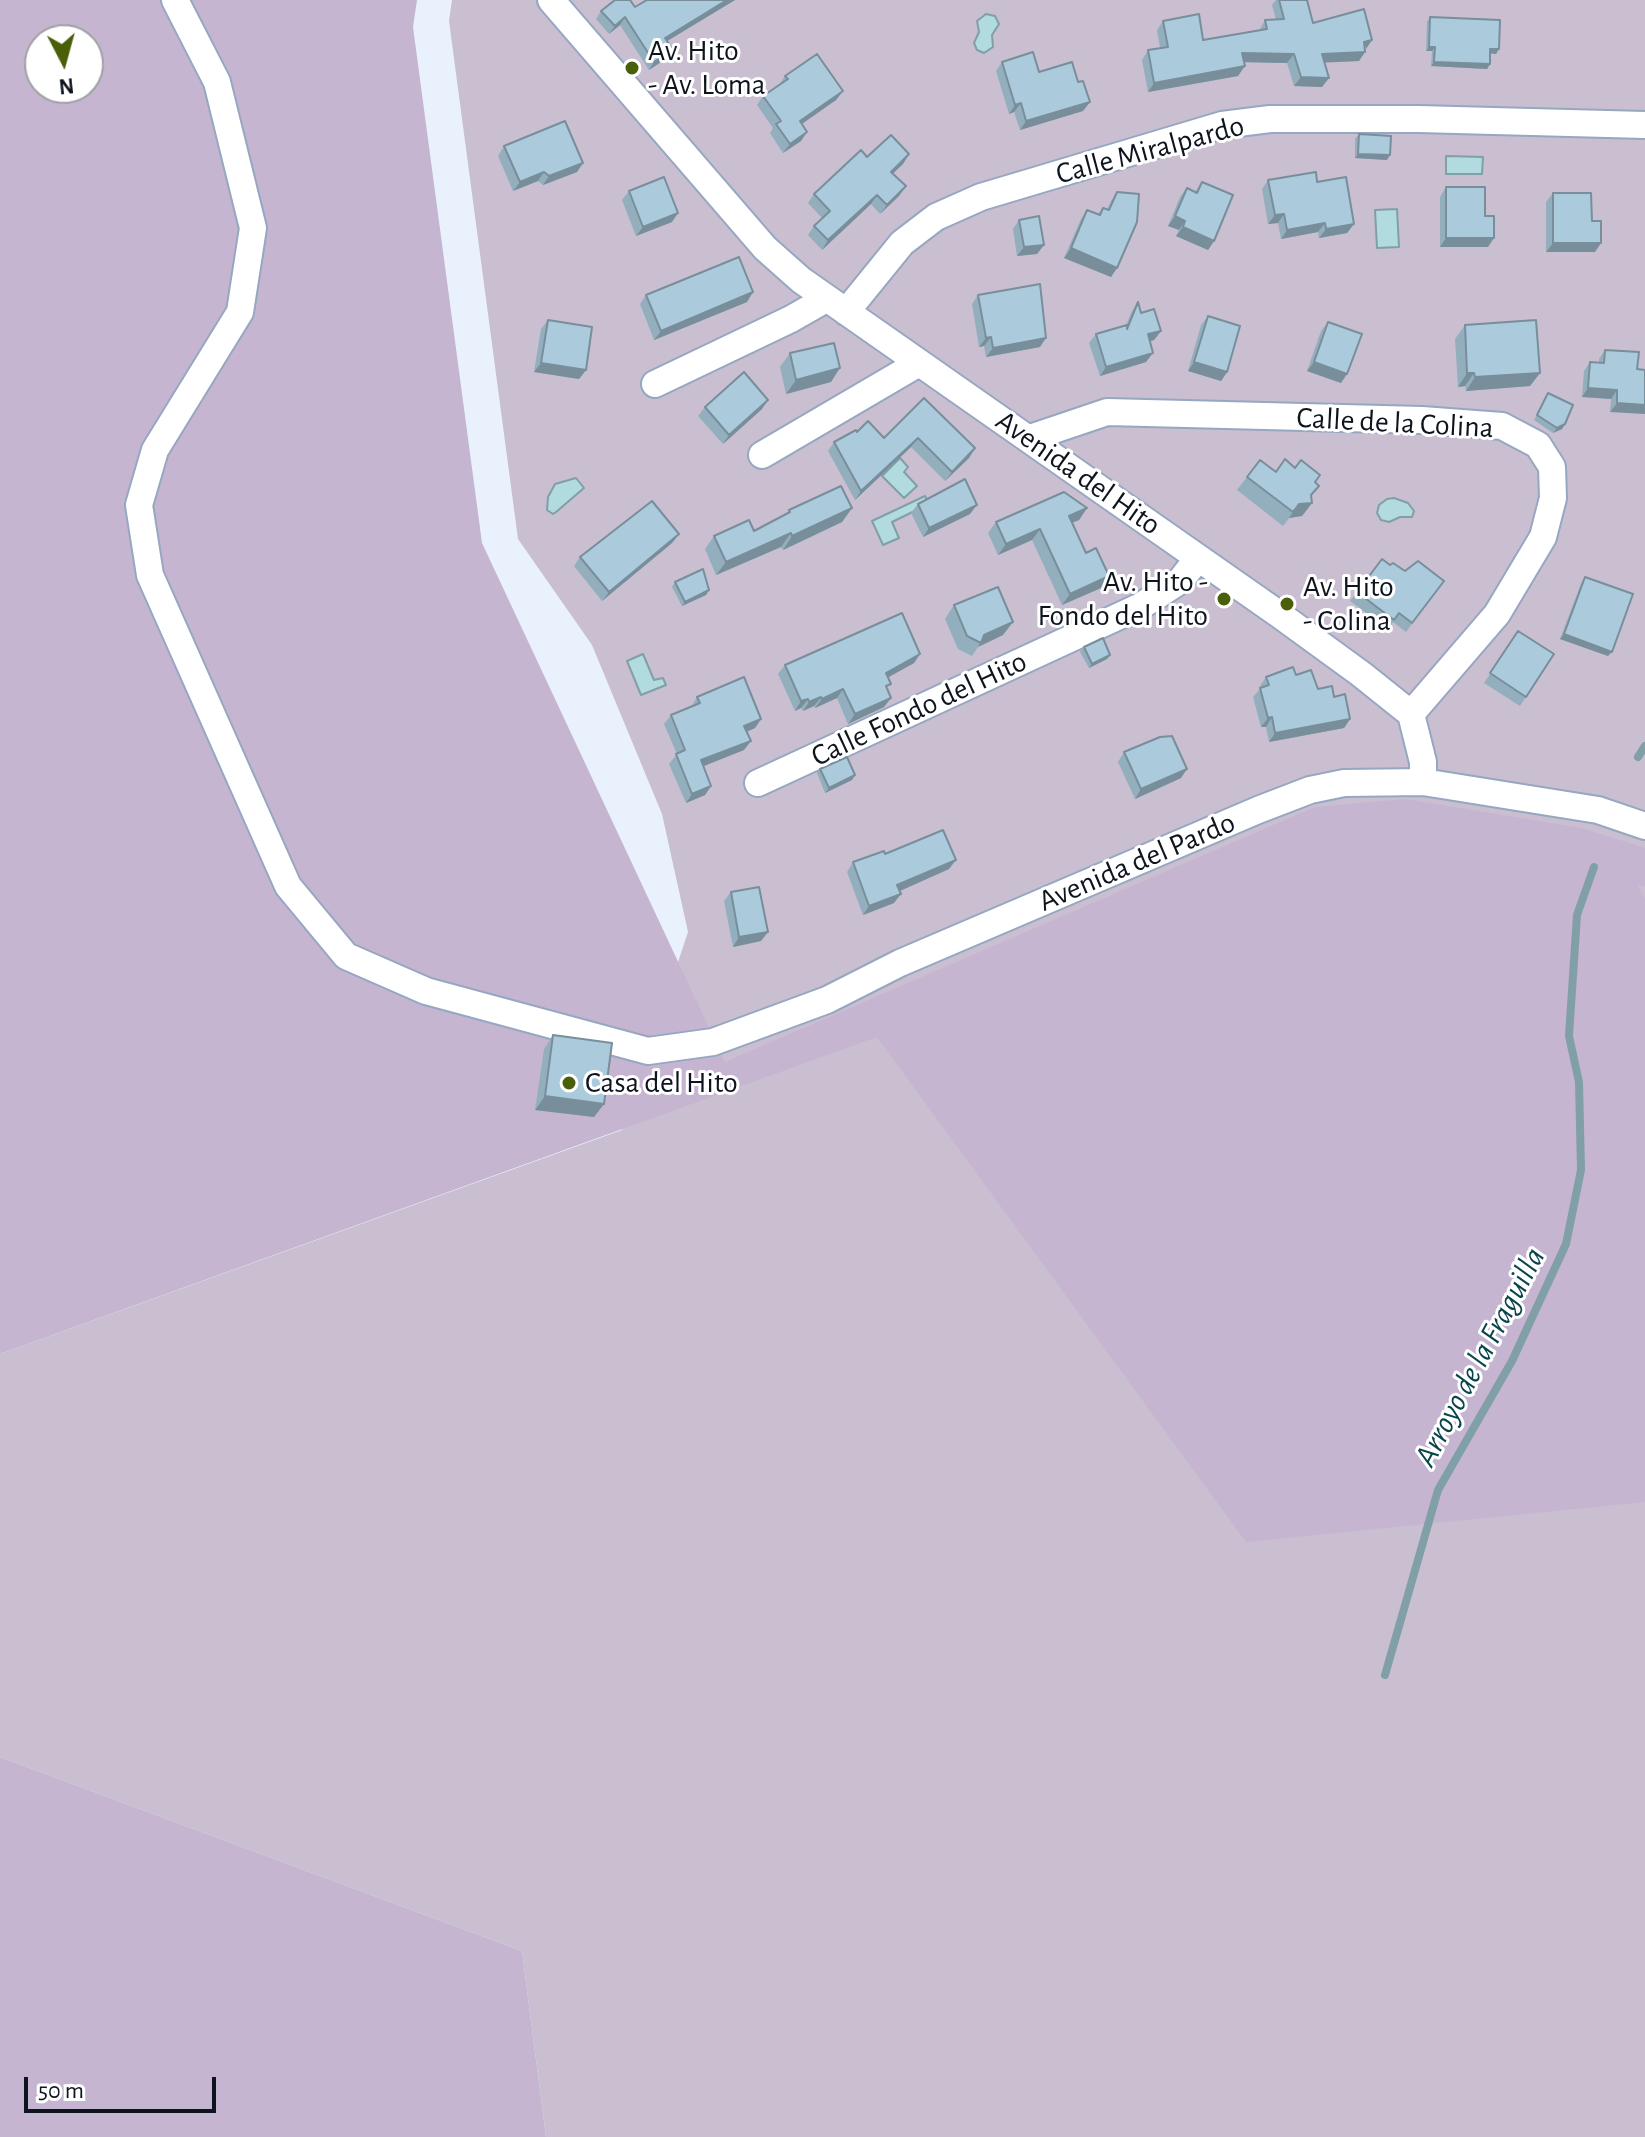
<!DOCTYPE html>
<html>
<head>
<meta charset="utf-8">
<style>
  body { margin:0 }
  #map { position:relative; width:1645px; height:2137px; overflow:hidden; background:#e9f1fc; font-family:"Alegreya Sans",sans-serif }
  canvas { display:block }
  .north { position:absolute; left:24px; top:24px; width:80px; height:80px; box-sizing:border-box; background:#fff; border:2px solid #9fa1a5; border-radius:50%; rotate:174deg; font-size:22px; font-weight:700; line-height:32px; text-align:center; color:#0e141e }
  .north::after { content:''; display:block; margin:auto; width:28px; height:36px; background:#4a5f09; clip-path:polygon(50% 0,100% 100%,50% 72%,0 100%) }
  .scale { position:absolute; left:24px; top:2077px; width:192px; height:36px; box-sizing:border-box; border:4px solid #0e141e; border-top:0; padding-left:10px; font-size:24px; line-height:28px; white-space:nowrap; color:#0e141e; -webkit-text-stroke:6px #fff; paint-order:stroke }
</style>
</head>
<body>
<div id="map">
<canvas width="1645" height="2137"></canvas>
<div class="north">N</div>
<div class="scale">50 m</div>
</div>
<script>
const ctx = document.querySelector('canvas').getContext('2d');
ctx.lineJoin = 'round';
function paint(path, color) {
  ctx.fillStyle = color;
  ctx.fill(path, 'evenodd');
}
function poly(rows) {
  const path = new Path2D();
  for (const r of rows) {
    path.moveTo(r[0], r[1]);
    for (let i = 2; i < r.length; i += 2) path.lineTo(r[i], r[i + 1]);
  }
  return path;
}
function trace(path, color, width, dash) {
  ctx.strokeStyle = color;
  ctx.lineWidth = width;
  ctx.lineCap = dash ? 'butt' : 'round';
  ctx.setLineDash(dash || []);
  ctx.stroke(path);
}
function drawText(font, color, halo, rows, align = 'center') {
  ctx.font = font + ' "Alegreya Sans",sans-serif';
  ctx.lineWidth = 6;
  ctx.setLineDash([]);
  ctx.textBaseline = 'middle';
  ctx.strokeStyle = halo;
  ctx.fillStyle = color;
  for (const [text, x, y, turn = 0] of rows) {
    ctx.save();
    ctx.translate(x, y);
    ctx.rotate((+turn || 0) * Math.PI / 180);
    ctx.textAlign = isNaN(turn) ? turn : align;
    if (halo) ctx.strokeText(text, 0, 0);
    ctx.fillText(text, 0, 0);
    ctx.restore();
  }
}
const green = poly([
  [452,0,1645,0,1645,2137,546,2137,522,1951,0,1757,0,1354,622,1130,688,932,662,814,592,645,518,539,449,21]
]);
const forest = poly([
  [0,0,417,0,413,27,482,543,725,1062,1315,807,1405,799,1582,828,1645,848,1645,886,1638,885,1645,899,1645,1502,1246,1542,877,1037,0,1354],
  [40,40,88,40,88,88,40,88],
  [0,1757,522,1951,546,2137,0,2137]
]);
const water = poly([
  [986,14,995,16,999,24,992,35,993,47,984,53,977,50,974,43,979,32,977,21,986,14],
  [1446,156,1483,157,1482,174,1446,174,1446,156],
  [1397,209,1399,247,1377,248,1375,210,1397,209],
  [900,458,908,467,904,472,917,486,904,498,882,476,900,458],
  [576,478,584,488,556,512,553,514,547,510,548,497,555,484,576,478],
  [925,496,929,504,892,522,899,538,883,545,872,521,925,496],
  [1394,498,1408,503,1414,511,1412,517,1400,517,1389,522,1381,520,1377,513,1379,505,1387,499,1394,498],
  [643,654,654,680,663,678,666,685,641,695,627,661,643,654]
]);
const stream = poly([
  [1638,757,1645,746],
  [1385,1675,1438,1490,1512,1361,1566,1244,1581,1170,1579,1082,1569,1036,1577,915,1594,867]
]);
const minor = poly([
  [175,0,217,82,253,228,240,312,155,450,139,505,150,575,288,886,346,956,426,991,648,1051,713,1042,827,1000,900,963,1258,810,1310,790,1344,783,1423,782,1598,810,1645,826],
  [551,0,765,248,801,280,1280,615,1361,674,1411,714,1423,762,1423,782],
  [846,312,902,243,936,217,981,197,1222,125,1270,119,1418,119,1645,125],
  [655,384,791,319,826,299],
  [1030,438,1107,412,1422,420,1502,426,1538,445,1552,467,1553,498,1543,537,1497,614,1411,714],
  [762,455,919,363],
  [758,783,1141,606,1181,580,1198,558]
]);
const wall = poly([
  [647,0,735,0,667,41,667,58,649,70,620,25,609,34,596,19,601,11,635,7],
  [1276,0,1307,0,1313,23,1365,50,1365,52,1359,61,1324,62,1329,78,1322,87,1294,86,1287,63,1244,62,1238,76,1148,92,1142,60,1148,50,1160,48,1157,30,1163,21,1203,40,1259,31,1265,20,1276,20,1272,5],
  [1430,17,1499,49,1496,54,1490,53,1490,64,1487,69,1431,66,1432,51,1426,51,1427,22],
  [1002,62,1078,82,1090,102,1083,111,1020,130,1014,112,1009,114,996,71],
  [785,76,843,91,836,100,802,124,801,141,783,153,770,133,773,128,757,105,763,96,779,85],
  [1359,134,1387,160,1355,158,1355,139],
  [504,146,583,163,577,172,543,185,538,181,513,191,498,156],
  [909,154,903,164,893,173,899,196,880,214,871,204,822,250,808,235,814,226,822,218,808,203,814,194,867,157],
  [1268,180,1317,182,1354,224,1347,233,1319,238,1318,232,1281,239,1278,223,1268,224,1262,189],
  [1202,182,1214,241,1208,250,1176,236,1179,230,1168,226,1180,197,1187,188,1195,192],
  [1446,187,1485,216,1488,247,1440,247,1440,197],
  [629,191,672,222,636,236,622,200],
  [1117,192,1117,268,1111,277,1064,258,1081,219,1087,210,1098,214,1103,208,1107,210,1111,201],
  [1553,193,1592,221,1595,252,1546,252,1546,202],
  [1019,220,1044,245,1037,254,1017,256,1013,229],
  [753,292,747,302,654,340,640,304,646,295],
  [978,295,1040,347,986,357,984,346,979,347,972,304],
  [1138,302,1141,313,1161,331,1154,340,1150,341,1146,362,1100,376,1089,343,1096,334,1126,325,1132,311],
  [1208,316,1227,372,1221,381,1188,371,1201,325],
  [548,320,586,370,579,379,534,372,541,329],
  [1328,322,1341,383,1307,371,1321,331],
  [1465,325,1540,373,1530,386,1466,391,1465,386,1458,387,1455,339],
  [1605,350,1637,369,1645,370,1610,412,1611,399,1582,397,1584,371,1590,362,1599,362,1599,359],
  [790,353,831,382,786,394,780,367],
  [1548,393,1565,424,1562,429,1553,433,1534,420],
  [924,398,975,448,969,458,945,481,911,447,855,500,828,451,834,442,857,432,884,438],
  [705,407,762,409,723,444,698,416],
  [1276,472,1315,483,1311,496,1312,503,1302,516,1289,518,1283,526,1237,490,1247,477],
  [918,504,970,514,923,537,911,513],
  [852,508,842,522,783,550,781,547,716,575,705,549,714,536,754,531,785,515,789,510],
  [1087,508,1079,520,1072,523,1086,553,1109,576,1101,588,1062,605,1032,540,998,555,988,533,996,522],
  [679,534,672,543,602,601,574,566,580,557],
  [1382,559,1390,565,1405,571,1444,581,1406,632,1393,622,1388,629,1350,601],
  [1585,577,1608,656,1560,639,1582,581],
  [675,582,706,595,682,606,672,587],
  [954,605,1003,635,978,647,972,656,958,649,945,619],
  [1518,631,1554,654,1520,706,1484,683],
  [1084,647,1107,659,1089,668,1080,652],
  [920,654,914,663,888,677,887,689,891,698,884,707,848,724,837,698,815,708,814,706,803,711,801,708,795,711,778,674,785,665],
  [1296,675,1334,697,1350,719,1344,728,1269,742,1266,727,1261,727,1253,697,1261,688,1260,686,1266,677],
  [697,697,761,719,755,728,747,732,744,750,703,766,711,786,705,795,686,803,669,764,677,754,664,724,671,715,691,707],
  [1124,752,1181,778,1135,799,1118,762],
  [820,769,855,775,852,780,825,793,817,773],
  [885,854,949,869,899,891,894,903,863,915,847,872,853,862],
  [731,892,761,941,733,947,724,901],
  [553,1035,594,1117,535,1110,544,1049]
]);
const shadedWall = poly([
  [727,0,735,0,659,46,665,38],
  [625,17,620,25,609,34,615,26],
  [1372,40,1366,49,1364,42],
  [1429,47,1435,47,1432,51,1426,51],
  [1490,49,1499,49,1496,54,1487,53],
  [673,50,667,58,649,70,654,62],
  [1365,52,1359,61,1315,63,1322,54],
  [1242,53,1294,54,1287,63,1236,62],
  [1434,62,1490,64,1487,69,1431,66],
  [1245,66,1238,76,1148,92,1154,83],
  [1301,77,1329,78,1322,87,1294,86],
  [843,91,836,100,793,130,800,121],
  [1090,102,1083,111,1020,130,1026,121],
  [1021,103,1014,112,1009,114,1015,105],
  [807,132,801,141,783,153,790,144],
  [909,154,903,164,885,181,891,172],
  [1358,154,1390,155,1387,160,1355,158],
  [583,163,577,172,543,185,549,176],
  [544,172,538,181,513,191,520,182],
  [906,186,899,196,880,214,887,205],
  [877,195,871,204,822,250,828,240],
  [678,213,672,222,636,236,643,227],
  [1284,214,1278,223,1268,224,1275,215],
  [1175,216,1185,221,1179,230,1168,226],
  [1325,223,1318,232,1281,239,1287,230],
  [1354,224,1347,233,1319,238,1326,229],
  [1183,227,1214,241,1208,250,1176,236],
  [1446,238,1494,238,1488,247,1440,247],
  [1553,243,1601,243,1595,252,1546,252],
  [1044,245,1037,254,1017,256,1024,247],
  [1071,248,1117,268,1111,277,1064,258],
  [753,292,747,302,654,340,661,331],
  [1161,331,1154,340,1141,344,1148,334],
  [991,337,984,346,979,347,986,338],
  [1046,338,1040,347,986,357,993,348],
  [1153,353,1146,362,1100,376,1106,367],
  [1194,362,1227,372,1221,381,1188,371],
  [1314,362,1347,374,1341,383,1307,371],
  [541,363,586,370,579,379,534,372],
  [840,368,831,382,786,394,796,380],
  [1467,373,1474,373,1465,386,1458,387],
  [1540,373,1530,386,1466,391,1475,377],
  [1588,388,1617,390,1611,399,1582,397],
  [768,400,762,409,723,444,729,435],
  [1617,403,1645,405,1645,414,1610,412],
  [1565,424,1562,429,1553,433,1557,428],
  [918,438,911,447,855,500,861,491],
  [975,448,969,458,945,481,952,472],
  [1312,503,1302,516,1289,518,1283,526,1299,504],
  [977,505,970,514,923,537,929,528],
  [852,508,842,522,783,550,792,536],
  [1087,508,1079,520,1061,527,1069,516],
  [1040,529,1032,540,998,555,1006,544],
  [791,533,781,547,716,575,726,562],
  [679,534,672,543,602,601,609,592],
  [1109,576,1101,588,1062,605,1070,594],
  [709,590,706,595,682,606,685,602],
  [1013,622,1003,635,978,647,984,635],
  [1564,634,1612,652,1608,656,1560,639],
  [920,654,914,663,880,682,886,673],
  [1110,655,1107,659,1089,668,1092,664],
  [843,689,837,698,815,708,822,699],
  [821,697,814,706,803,711,809,702],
  [891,698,884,707,848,724,855,714],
  [808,699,801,708,795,711,801,701],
  [1272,717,1266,727,1261,727,1268,718],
  [761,719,755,728,738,735,744,726],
  [1350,719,1344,728,1269,742,1275,733],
  [751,741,744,750,694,770,701,760],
  [1187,769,1181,778,1135,799,1141,789],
  [855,775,852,780,825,793,829,788],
  [711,786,705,795,686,803,692,794],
  [956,860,949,869,891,895,897,885],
  [901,894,894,903,863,915,869,906],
  [768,932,761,941,733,947,739,937],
  [545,1096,604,1104,594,1117,535,1110]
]);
const building = poly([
  [615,0,630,0,635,7,647,0,727,0,665,38,673,50,654,62,625,17,615,26,601,11,615,0],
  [1279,0,1307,0,1313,23,1364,9,1372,40,1364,42,1365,52,1322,54,1329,78,1301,77,1294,54,1242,53,1245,66,1154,83,1148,50,1168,47,1163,21,1199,14,1203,40,1267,29,1265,20,1284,19,1279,0],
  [1430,17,1500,20,1499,49,1490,49,1490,64,1434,62,1435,47,1429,47,1430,17],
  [1033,52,1039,72,1072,62,1078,82,1083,81,1090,102,1026,121,1021,103,1015,105,1002,62,1033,52],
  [817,54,843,91,800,121,807,132,790,144,776,124,781,121,763,96,788,79,785,76,817,54],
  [565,121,583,163,549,176,544,172,520,182,504,146,565,121],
  [1359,134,1391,136,1390,155,1358,154,1359,134],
  [891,135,909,154,891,172,906,186,887,205,877,195,828,240,814,226,830,211,814,194,861,150,867,157,891,135],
  [1316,172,1317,182,1346,177,1354,224,1326,229,1325,223,1287,230,1284,214,1275,215,1268,180,1316,172],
  [664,177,678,213,643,227,629,191,664,177],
  [1202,182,1233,195,1214,241,1183,227,1185,221,1175,216,1187,188,1197,193,1202,182],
  [1446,187,1485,187,1485,216,1494,216,1494,238,1446,238,1446,187],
  [1117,192,1139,194,1137,222,1117,268,1071,248,1087,210,1100,215,1103,208,1109,210,1117,192],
  [1553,193,1591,193,1592,221,1601,221,1601,243,1553,243,1553,193],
  [1039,216,1044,245,1024,247,1019,220,1039,216],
  [739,257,753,292,661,331,646,295,739,257],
  [1040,284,1046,338,993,348,991,337,986,338,978,295,1040,284],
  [1138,302,1141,313,1154,309,1161,331,1148,334,1153,353,1106,367,1096,334,1127,325,1127,329,1138,302],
  [1208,316,1240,326,1227,372,1194,362,1208,316],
  [548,320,592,327,586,370,541,363,548,320],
  [1536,320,1540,373,1475,377,1474,373,1467,373,1465,325,1536,320],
  [1328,322,1362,334,1347,374,1314,362,1328,322],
  [834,343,840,368,796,380,790,353,834,343],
  [1605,350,1639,352,1637,369,1645,370,1645,405,1617,403,1617,390,1588,388,1590,362,1604,363,1605,350],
  [744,372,768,400,729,435,705,407,744,372],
  [1548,393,1573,405,1565,424,1557,428,1537,415,1548,393],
  [924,398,975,448,952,472,918,438,861,491,834,442,856,430,857,432,868,421,884,438,924,398],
  [1285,459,1295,468,1301,460,1320,475,1315,482,1319,486,1311,495,1312,503,1299,504,1293,512,1247,477,1260,460,1276,472,1285,459],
  [965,479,977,505,929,528,918,504,965,479],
  [841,486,852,508,792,536,791,533,726,562,714,536,749,520,754,531,790,512,789,510,841,486],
  [1064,492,1087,508,1069,516,1086,553,1096,548,1109,576,1070,594,1040,529,1006,544,996,522,1064,492],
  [652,501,679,534,609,592,580,557,652,501],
  [1382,559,1390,565,1393,563,1405,571,1418,561,1444,581,1412,623,1399,613,1394,620,1357,592,1382,559],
  [703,569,709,590,685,602,675,582,703,569],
  [1585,577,1633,594,1612,652,1564,634,1585,577],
  [998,587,1013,622,984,635,981,643,967,636,954,605,998,587],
  [902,613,920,654,886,673,891,684,886,686,891,698,855,714,843,689,822,699,821,697,809,702,808,699,801,701,785,665,902,613],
  [1518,631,1554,654,1526,697,1490,673,1518,631],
  [1103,638,1110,655,1092,664,1084,647,1103,638],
  [1293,667,1296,675,1311,670,1318,689,1332,686,1334,697,1345,694,1350,719,1275,733,1272,717,1268,718,1260,688,1269,685,1266,677,1293,667],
  [744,677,761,719,744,726,751,741,701,760,711,786,692,794,676,754,685,750,671,715,700,703,697,697,744,677],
  [1172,736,1187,769,1141,789,1124,752,1160,737,1172,736],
  [847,757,855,775,829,788,820,769,847,757],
  [943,830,956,860,897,885,901,894,869,906,853,862,884,851,885,854,943,830],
  [759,887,768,932,739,937,731,892,759,887],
  [553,1035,612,1043,604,1104,545,1096,553,1035]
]);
const markers = [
  [632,68,8,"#4a5f09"],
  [1224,599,8,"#4a5f09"],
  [1287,604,8,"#4a5f09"],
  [569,1083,8,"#4a5f09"]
];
const poiNames = [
  ["Av. Hito",648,51],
  ["- Av. Loma",648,85],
  ["Av. Hito -",1208,582,"right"],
  ["Fondo del Hito",1208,616,"right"],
  ["Av. Hito",1303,587],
  ["- Colina",1303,621],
  ["Casa del Hito",585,1083]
];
const streetNames = [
  ["Calle Miralpardo",1150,150,-15],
  ["Calle de la Colina",1395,423,3],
  ["Avenida del Hito",1078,473,35],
  ["Calle Fondo del Hito",919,709,-25],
  ["Avenida del Pardo",1137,862,-23]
];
const waterNames = [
  ["Arroyo de la Fraguilla",1480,1357,-62]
];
paint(green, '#cabed1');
paint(forest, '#c6b5d1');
paint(water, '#b2dbe0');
trace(water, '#819fa6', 2);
trace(stream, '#819fa6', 8);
trace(minor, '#96a7c1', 30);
trace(minor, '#fff', 26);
paint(wall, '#93afbe');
paint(shadedWall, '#788e9b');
paint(building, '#abcbdd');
trace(building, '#788e9b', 2);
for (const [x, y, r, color] of markers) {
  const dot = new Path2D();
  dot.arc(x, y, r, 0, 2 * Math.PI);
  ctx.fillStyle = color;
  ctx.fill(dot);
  trace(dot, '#fff', 3);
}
drawText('30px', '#0e141e', '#fff', poiNames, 'left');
drawText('30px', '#0e141e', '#fff', streetNames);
drawText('italic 32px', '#08464c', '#fff', waterNames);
</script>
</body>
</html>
